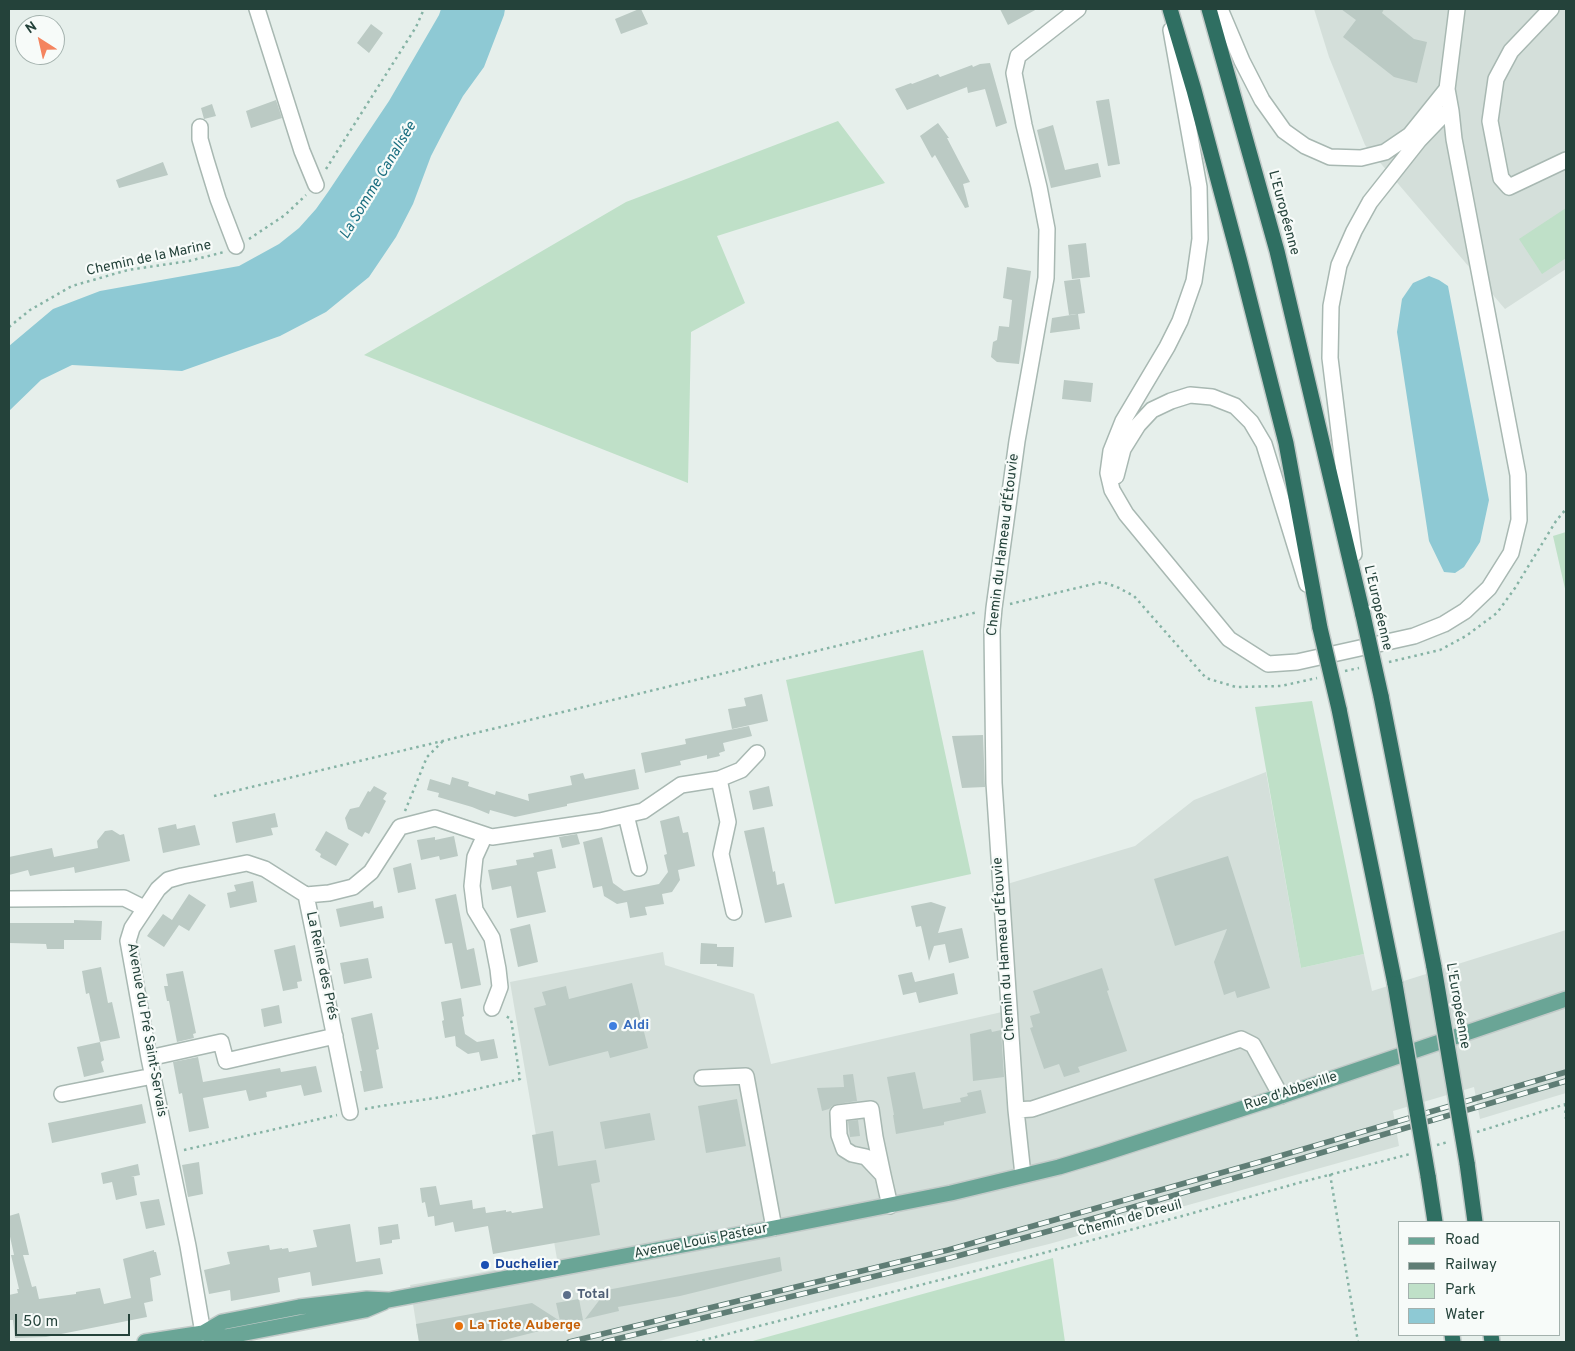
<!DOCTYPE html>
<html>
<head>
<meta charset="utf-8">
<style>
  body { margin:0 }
  #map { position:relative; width:1575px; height:1351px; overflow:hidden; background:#e6efeb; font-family:Overpass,sans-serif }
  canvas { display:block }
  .frame { position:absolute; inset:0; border:10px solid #24423a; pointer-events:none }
  .legend { position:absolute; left:1398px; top:1221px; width:162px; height:115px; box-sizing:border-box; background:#f7fbf9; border:1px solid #a3b1ad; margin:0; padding:6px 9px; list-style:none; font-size:15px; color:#24423a }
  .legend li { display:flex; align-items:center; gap:10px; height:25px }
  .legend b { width:25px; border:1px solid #a3b1ad }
  .north { position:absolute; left:15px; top:15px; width:50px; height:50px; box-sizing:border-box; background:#f7fbf9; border:1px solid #a3b1ad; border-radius:50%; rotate:325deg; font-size:14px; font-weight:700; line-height:20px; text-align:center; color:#24423a }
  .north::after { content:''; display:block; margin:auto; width:18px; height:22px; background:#f4845f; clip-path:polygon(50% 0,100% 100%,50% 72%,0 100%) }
  .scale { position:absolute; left:15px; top:1314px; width:115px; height:22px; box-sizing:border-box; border:2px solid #24423a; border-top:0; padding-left:6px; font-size:15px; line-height:18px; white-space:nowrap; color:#24423a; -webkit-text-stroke:4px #f7fbf9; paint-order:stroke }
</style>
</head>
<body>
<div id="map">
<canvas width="1575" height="1351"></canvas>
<div class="frame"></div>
<ul class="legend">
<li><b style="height:6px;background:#6aa596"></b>Road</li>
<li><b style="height:6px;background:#5f7d75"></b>Railway</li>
<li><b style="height:14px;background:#bfe0c8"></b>Park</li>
<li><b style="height:14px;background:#8ec9d4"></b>Water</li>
</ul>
<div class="north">N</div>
<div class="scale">50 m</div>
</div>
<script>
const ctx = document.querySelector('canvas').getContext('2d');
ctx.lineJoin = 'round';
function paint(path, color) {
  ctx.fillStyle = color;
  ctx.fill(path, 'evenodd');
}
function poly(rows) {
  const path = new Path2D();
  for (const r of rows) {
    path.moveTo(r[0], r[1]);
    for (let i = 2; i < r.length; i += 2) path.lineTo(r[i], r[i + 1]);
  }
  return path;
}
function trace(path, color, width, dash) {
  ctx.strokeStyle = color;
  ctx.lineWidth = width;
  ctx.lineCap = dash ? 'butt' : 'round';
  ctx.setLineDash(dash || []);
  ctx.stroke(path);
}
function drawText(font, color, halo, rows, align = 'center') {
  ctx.font = font + ' Overpass,sans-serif';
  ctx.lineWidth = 4.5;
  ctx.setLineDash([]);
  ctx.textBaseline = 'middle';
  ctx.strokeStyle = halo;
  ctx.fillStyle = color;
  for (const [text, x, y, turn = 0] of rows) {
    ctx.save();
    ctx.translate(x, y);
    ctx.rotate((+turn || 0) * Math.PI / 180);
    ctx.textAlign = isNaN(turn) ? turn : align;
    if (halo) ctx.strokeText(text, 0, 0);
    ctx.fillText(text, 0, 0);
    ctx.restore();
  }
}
const built = poly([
  [1314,9,1566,9,1566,269,1505,309,1365,145,1329,57],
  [1266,772,1301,968,1364,954,1372,991,1566,930,1566,1093,1480,1119,1474,1087,1393,1111,1399,1146,1049,1244,655,1342,419,1342,410,1285,557,1259,510,982,663,952,665,965,754,994,771,1064,1002,1012,997,887,1135,846,1194,800]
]);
const green = poly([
  [838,121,885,183,717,236,745,303,691,332,688,483,364,355,626,202],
  [1566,208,1566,258,1542,274,1519,239],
  [1566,532,1566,593,1553,536],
  [923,650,971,874,835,904,786,680],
  [1312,701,1364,954,1301,968,1255,707],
  [1053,1258,1065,1342,749,1342]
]);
const water = poly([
  [441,9,505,9,504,15,484,67,463,96,446,127,431,156,413,204,396,237,369,277,326,312,280,336,182,371,72,365,41,380,9,411,9,346,53,309,100,291,239,266,279,244,299,228,316,209,328,192,389,101,439,15],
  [1429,276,1439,280,1448,286,1489,500,1480,542,1464,567,1455,573,1444,572,1429,541,1397,332,1402,299,1413,283]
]);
const building = poly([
  [639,9,641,9,648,24,621,34,615,19],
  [1000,9,1037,9,1008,25],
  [1341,9,1384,9,1382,13,1414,39,1427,42,1417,83,1394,77,1343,37,1356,20],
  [371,24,383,33,369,53,357,43],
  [990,63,1007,123,996,127,985,89,968,93,967,87,907,110,895,89,911,83,912,84,938,74,940,77,972,65,973,67,980,64],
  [1109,99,1120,164,1108,166,1096,101],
  [276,100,282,118,251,128,246,111],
  [212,104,216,116,204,119,201,108],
  [938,123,949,138,947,138,970,182,963,184,969,207,965,208,935,155,932,158,920,136],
  [1053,125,1065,170,1098,163,1101,177,1051,188,1037,130],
  [163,162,168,175,119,188,116,180],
  [1086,243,1090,277,1072,279,1068,245],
  [1007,267,1031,271,1019,364,997,362,991,357,993,342,997,340,999,326,1009,327,1012,300,1003,298],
  [1080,279,1085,313,1078,314,1080,329,1050,333,1052,318,1077,314,1069,315,1064,281],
  [1064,380,1093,383,1091,402,1062,399],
  [762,694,768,721,732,729,728,709,746,706,744,698],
  [749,726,752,736,723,743,725,751,719,753,720,756,707,759,707,755,680,761,681,765,645,773,641,753,686,744,685,739],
  [983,735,985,787,962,788,952,736],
  [635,769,639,789,567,804,567,806,515,817,490,810,489,814,472,807,438,797,439,793,427,790,430,779,450,785,452,777,469,782,468,786,495,795,496,791,529,801,528,794,572,785,570,776,583,773,585,779],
  [374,786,387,793,383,799,386,801,369,834,365,832,362,837,348,829,345,818,350,809,359,807,368,791,370,792],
  [769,786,773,806,753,810,749,791],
  [275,813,278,827,271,828,273,835,236,843,232,822],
  [679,816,683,833,688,832,695,866,678,870,680,880,672,892,662,894,664,904,645,907,647,915,630,918,627,902,617,904,604,896,602,886,593,888,583,842,602,837,613,883,624,891,659,884,668,872,664,855,667,854,660,821],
  [176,824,177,829,195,825,200,845,163,853,158,828],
  [764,827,773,872,775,871,777,885,784,883,792,917,765,923,744,831],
  [112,830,120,835,124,834,130,861,75,873,74,867,30,876,28,870,9,875,9,857,52,848,54,857,98,848,97,841,105,831],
  [326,831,349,844,336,866,320,857,321,854,315,850],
  [577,834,580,844,562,848,559,837],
  [454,836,458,856,440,860,439,856,421,860,417,840,435,837,435,840],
  [552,849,556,868,537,872,546,912,517,918,511,886,492,890,488,870,517,865,516,860,534,857,533,853],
  [1228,856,1270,988,1237,998,1235,991,1224,995,1214,962,1227,929,1175,946,1154,879],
  [411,863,416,889,398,893,393,868],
  [253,881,257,902,230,908,227,893,236,891,234,885],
  [189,894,206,905,189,931,179,925,164,947,147,936,163,914,172,920],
  [456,894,467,950,474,948,481,985,461,989,452,943,445,944,435,899],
  [373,901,374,908,382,906,384,918,340,927,336,909],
  [931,902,946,907,938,933,962,928,969,958,949,963,945,944,934,946,929,961,921,926,916,927,911,906],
  [74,920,102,921,101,940,64,940,64,949,47,949,46,944,9,943,9,923,74,923],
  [530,924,538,962,518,967,510,929],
  [701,943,717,944,717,947,734,947,733,967,717,966,717,964,700,964],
  [295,945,302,981,297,982,298,988,283,991,274,950],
  [368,958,372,978,344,984,340,963],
  [101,967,108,1003,112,1002,120,1038,100,1042,89,993,86,994,82,971],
  [1102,968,1109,990,1107,991,1127,1051,1078,1067,1080,1072,1064,1077,1059,1064,1044,1069,1030,1028,1033,1027,1030,1016,1040,1013,1033,991],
  [183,971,196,1033,193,1034,194,1038,177,1042,169,1001,167,1001,164,986,168,986,166,974],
  [912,972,915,982,954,973,958,994,919,1003,916,992,903,995,898,975],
  [632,983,648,1048,610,1058,608,1051,549,1066,534,1008,546,1005,542,992,566,986,569,999],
  [461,998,464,1016,462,1017,465,1034,477,1042,494,1039,498,1058,481,1061,479,1052,468,1054,456,1046,455,1036,445,1038,442,1021,444,1020,441,1002],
  [279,1005,282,1023,264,1027,261,1009],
  [372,1013,379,1049,376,1050,383,1088,364,1092,360,1071,362,1071,351,1018],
  [991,1029,992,1032,1001,1030,1004,1077,973,1081,970,1034],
  [100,1042,104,1060,101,1062,104,1072,84,1077,77,1047],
  [198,1057,203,1082,280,1068,281,1072,316,1066,322,1092,304,1096,301,1085,266,1092,267,1097,249,1101,246,1090,203,1098,209,1128,189,1132,182,1093,179,1094,173,1062],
  [915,1072,923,1109,961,1102,960,1098,968,1096,967,1093,981,1090,986,1113,944,1122,944,1125,896,1134,893,1115,894,1115,887,1077],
  [853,1074,857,1101,837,1104,832,1106,829,1109,822,1111,817,1088,844,1087,843,1075],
  [737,1099,746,1146,706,1153,698,1106],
  [142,1104,146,1123,52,1143,48,1123],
  [650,1113,655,1140,605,1149,600,1122],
  [858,1120,860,1136,850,1137,848,1121],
  [553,1131,558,1166,596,1160,600,1182,591,1184,600,1235,493,1254,488,1226,455,1232,453,1222,435,1226,434,1216,428,1217,425,1202,422,1203,420,1188,436,1186,440,1205,472,1200,473,1209,485,1207,486,1213,506,1210,506,1212,511,1211,512,1213,543,1208,532,1135],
  [199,1162,203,1194,188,1197,182,1165],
  [138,1164,140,1175,131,1177,134,1177,137,1195,116,1200,112,1182,103,1184,101,1173],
  [159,1199,165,1225,146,1229,140,1202],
  [19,1213,29,1255,23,1255,32,1287,36,1286,39,1299,76,1294,76,1292,100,1288,104,1304,131,1298,123,1259,154,1250,154,1252,156,1252,161,1275,150,1278,153,1301,144,1303,147,1317,46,1337,15,1338,13,1320,9,1320,9,1295,18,1293,17,1289,19,1289,11,1255,14,1255,9,1232,9,1216],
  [350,1224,356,1262,380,1258,383,1274,312,1286,310,1272,278,1278,280,1292,231,1301,230,1290,209,1294,204,1270,230,1264,227,1252,269,1245,270,1250,282,1248,282,1249,288,1248,289,1252,317,1247,313,1230],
  [398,1224,400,1239,392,1240,392,1243,380,1245,378,1227],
  [780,1257,782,1271,680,1296,618,1307,619,1311,585,1319,607,1290],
  [579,1299,583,1320,496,1342,419,1342,416,1324,532,1303,560,1321,556,1303]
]);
const path = poly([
  [326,169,416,27,424,9],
  [249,239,285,215,306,195],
  [9,327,30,310,72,286,128,270,189,261,224,252],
  [1010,604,1102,582,1117,587,1134,596,1206,678,1236,687,1281,686,1317,678],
  [1389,662,1440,650,1466,636,1497,613,1515,588,1556,521,1566,509],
  [1345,671,1359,668],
  [214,796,978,612],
  [405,811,427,757,444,740],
  [1565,1104,1566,1119],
  [365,1109,381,1106,442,1097,520,1079,511,1019,504,1015],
  [1477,1132,1566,1104],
  [1437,1145,1448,1142],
  [184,1150,337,1115],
  [1330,1174,1358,1342],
  [696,1342,991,1267,1186,1215,1298,1183,1410,1154]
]);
const minor = poly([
  [257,9,302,151,316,185],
  [1220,9,1242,61,1262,100,1284,131,1305,146,1330,157,1361,158,1385,152,1410,135,1447,89],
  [1551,9,1511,51,1496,79,1490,121,1501,178,1509,187,1566,160],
  [1171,30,1199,187,1200,239,1194,281,1180,321,1167,347,1123,421,1111,451,1108,473,1112,490,1126,514,1229,639,1268,664,1297,662,1414,636,1444,624,1465,611,1489,588,1511,553,1519,520,1518,475,1454,139,1451,111,1447,89,1457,9],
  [200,127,200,139,206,160,218,199,236,246],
  [1116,476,1123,449,1138,425,1152,410,1171,401,1190,395,1212,397,1235,406,1251,422,1264,444,1307,584],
  [1354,554,1330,358,1331,306,1339,265,1354,231,1370,202,1419,140,1443,115,1451,111],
  [719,779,728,822,721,854,734,912],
  [626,815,639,868],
  [485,835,475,857,472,886,475,910,492,938,498,969,500,987,492,1008],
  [306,895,350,1112],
  [9,899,124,898,144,908],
  [149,1058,221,1042,226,1061,335,1036],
  [702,1078,746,1076,774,1228],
  [62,1094,153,1076],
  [1016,1110,1032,1109,1241,1039,1253,1045,1281,1096],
  [883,1175,866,1157,852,1154,844,1149,839,1135,838,1113,871,1109,875,1137,883,1175,890,1206],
  [1023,1175,1016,1110,994,783,992,630,994,608,1017,441,1046,278,1047,229,1039,187,1024,125,1014,73,1018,56,1078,9],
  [203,1333,188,1246,149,1058,128,941,132,928,158,889,168,880,182,876,247,863,265,869,306,895,329,893,353,887,371,872,400,827,435,818,492,837,600,821,643,811,681,785,719,779,741,770,757,753]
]);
const major = poly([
  [203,1333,225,1337,365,1310,384,1302],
  [145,1342,203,1333,222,1322,299,1307,367,1299,389,1300,774,1228,951,1193,1059,1167,1102,1154,1281,1096,1566,999]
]);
const highway = poly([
  [1170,9,1194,90,1240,262,1286,443,1320,628],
  [1209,9,1277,251,1363,615],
  [1381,696,1434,967],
  [1339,709,1395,984],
  [1467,1163,1475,1222],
  [1428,1176,1435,1222],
  [1452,1335,1453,1342],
  [1491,1335,1492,1342]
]);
const rail = poly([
  [569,1342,948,1250,1256,1163,1566,1072],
  [604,1342,950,1258,1053,1230,1259,1171,1566,1081]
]);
const highwayBridge = poly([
  [1363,615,1381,696],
  [1320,628,1339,709],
  [1434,967,1467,1163],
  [1395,984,1428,1176]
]);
const markers = [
  [613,1026,5,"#3f7fe0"],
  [485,1265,5,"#1a4fb4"],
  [567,1295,5,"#5c6f8a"],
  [459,1326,5,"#e8710a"]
];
const streetNames = [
  ["L'Européenne",1283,213,75],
  ["Chemin de la Marine",149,259,-12],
  ["Chemin du Hameau d'Étouvie",1004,545,-83],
  ["L'Européenne",1377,608,77],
  ["Chemin du Hameau d'Étouvie",1005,949,-94],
  ["La Reine des Prés",321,966,78],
  ["L'Européenne",1457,1006,80],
  ["Avenue du Pré Saint-Servais",146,1030,80],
  ["Rue d'Abbeville",1291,1092,-18],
  ["Chemin de Dreuil",1130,1219,-15],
  ["Avenue Louis Pasteur",701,1242,-11]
];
const shopNames = [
  ["Aldi",623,1026]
];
const transitNames = [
  ["Duchelier",495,1265]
];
const serviceNames = [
  ["Total",577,1295]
];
const foodNames = [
  ["La Tiote Auberge",469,1326]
];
const waterNames = [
  ["La Somme Canalisée",379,181,-59]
];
paint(built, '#d4dfda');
paint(green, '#bfe0c8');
paint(water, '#8ec9d4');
paint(building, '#bbcac4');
trace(minor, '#a8b8b2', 18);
trace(major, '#c2cac8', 18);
trace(highway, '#c2cac8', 18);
trace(path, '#86b3a5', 2.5, [2.5, 4]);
trace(minor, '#fff', 15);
trace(major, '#6aa596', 15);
trace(highway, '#2f6f62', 15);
trace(rail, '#5f7d75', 5.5);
trace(rail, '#f7fbf9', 4, [11]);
trace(highwayBridge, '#c2cac8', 18, []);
trace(highwayBridge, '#2f6f62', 15);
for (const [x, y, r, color] of markers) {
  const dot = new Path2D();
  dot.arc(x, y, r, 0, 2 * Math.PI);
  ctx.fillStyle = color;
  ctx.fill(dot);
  trace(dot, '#f7fbf9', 2);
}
drawText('14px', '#24423a', '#f7fbf9', streetNames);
drawText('bold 14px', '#366cbe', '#f7fbf9', shopNames, 'left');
drawText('bold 14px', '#164399', '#f7fbf9', transitNames, 'left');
drawText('bold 14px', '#4e5e75', '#f7fbf9', serviceNames, 'left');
drawText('bold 14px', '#c56008', '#f7fbf9', foodNames, 'left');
drawText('italic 15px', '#1c6f80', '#f7fbf9', waterNames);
</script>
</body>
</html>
